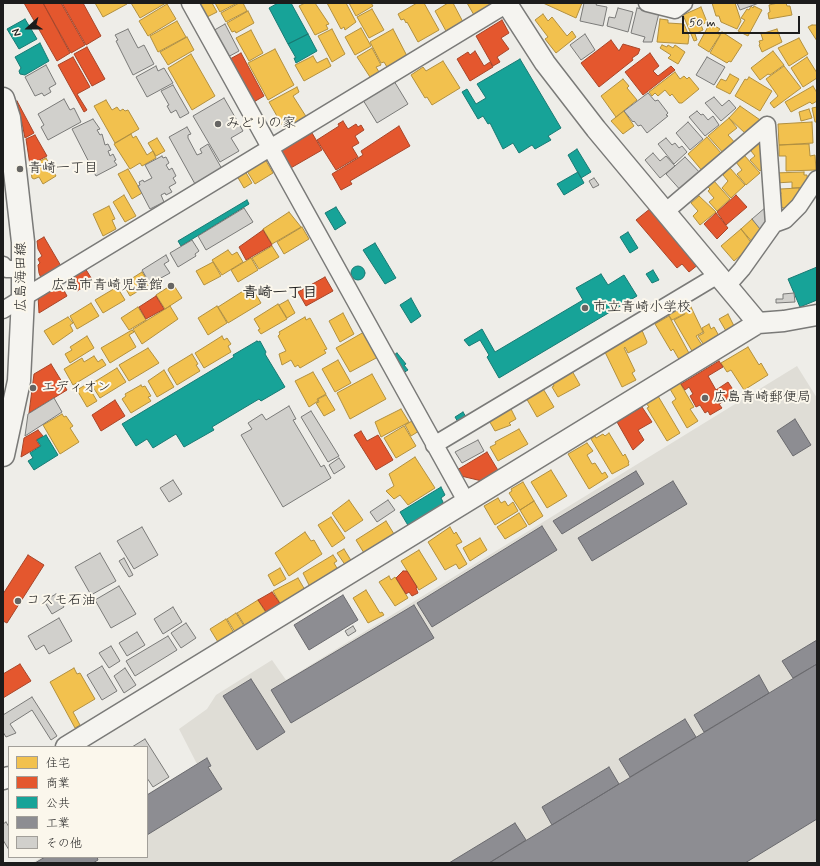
<!DOCTYPE html>
<html>
<head>
<meta charset="utf-8">
<style>
  body { margin:0 }
  #map { position:relative; width:820px; height:866px; overflow:hidden; background:#eeede8; font-family:Mynerve,"Klee One",sans-serif }
  canvas { display:block }
  .frame { position:absolute; inset:0; border:4px solid #1c1c1c; pointer-events:none }
  .legend { position:absolute; left:8px; top:746px; width:140px; height:112px; box-sizing:border-box; background:#fbf7ec; border:1px solid #a29f99; margin:0; padding:5px 7px; list-style:none; font-size:12px; color:#1c1c1c }
  .legend li { display:flex; align-items:center; gap:8px; height:20px }
  .legend b { width:20px; border:1px solid #a29f99 }
  .north { position:absolute; left:8px; top:8px; width:40px; height:40px; -webkit-text-stroke:3px #fbf7ec; paint-order:stroke; rotate:249deg; font-size:11px; font-weight:700; line-height:16px; text-align:center; color:#1c1c1c }
  .north::after { content:''; display:block; margin:auto; width:14px; height:18px; background:#1c1c1c; clip-path:polygon(50% 0,100% 100%,50% 72%,0 100%) }
  .scale { position:absolute; left:682px; top:16px; width:118px; height:18px; box-sizing:border-box; border:2px solid #1c1c1c; border-top:0; padding-left:5px; font-size:12px; line-height:14px; white-space:nowrap; color:#1c1c1c; -webkit-text-stroke:3px #fbf7ec; paint-order:stroke }
</style>
</head>
<body>
<div id="map">
<canvas width="820" height="866"></canvas>
<div class="frame"></div>
<ul class="legend">
<li><b style="height:11px;background:#f2c14e"></b>住宅</li>
<li><b style="height:11px;background:#e4572e"></b>商業</li>
<li><b style="height:11px;background:#17a398"></b>公共</li>
<li><b style="height:11px;background:#8d8d92"></b>工業</li>
<li><b style="height:11px;background:#d1d0cc"></b>その他</li>
</ul>
<div class="north">N</div>
<div class="scale">50 m</div>
</div>
<script>
const ctx = document.querySelector('canvas').getContext('2d');
ctx.lineJoin = 'round';
function paint(path, color) {
  ctx.fillStyle = color;
  ctx.fill(path, 'evenodd');
}
function poly(rows) {
  const path = new Path2D();
  for (const r of rows) {
    if (r.length === 3) {
      path.moveTo(r[0] + r[2], r[1]);
      path.arc(r[0], r[1], r[2], 0, 2 * Math.PI);
      continue;
    }
    path.moveTo(r[0], r[1]);
    for (let i = 2; i < r.length; i += 2) path.lineTo(r[i], r[i + 1]);
  }
  return path;
}
function trace(path, color, width, dash) {
  ctx.strokeStyle = color;
  ctx.lineWidth = width;
  ctx.lineCap = dash ? 'butt' : 'round';
  ctx.setLineDash(dash || []);
  ctx.stroke(path);
}
function drawText(font, color, halo, rows, align = 'center') {
  ctx.font = font + ' Mynerve,"Klee One",sans-serif';
  ctx.lineWidth = 4;
  ctx.setLineDash([]);
  ctx.textBaseline = 'middle';
  ctx.strokeStyle = halo;
  ctx.fillStyle = color;
  for (const [text, x, y, turn = 0] of rows) {
    ctx.save();
    ctx.translate(x, y);
    ctx.rotate((+turn || 0) * Math.PI / 180);
    ctx.textAlign = isNaN(turn) ? turn : align;
    if (halo) ctx.strokeText(text, 0, 0);
    ctx.fillText(text, 0, 0);
    ctx.restore();
  }
}
const built = poly([
  [797,366,817,398,817,863,32,863,42,857,147,857,147,794,197,764,179,729,207,709,216,695,272,660,286,680]
]);
const homes = poly([
  [95,3,127,3,127,4,103,17,95,3],
  [131,3,166,3,140,18,131,3],
  [197,3,212,3,217,12,205,18,197,3],
  [215,3,237,3,220,12,215,3],
  [239,3,243,3,247,11,226,22,221,13,239,3],
  [305,3,315,3,329,24,326,25,328,29,315,35,299,6,305,3],
  [327,3,346,3,356,22,345,30,344,27,341,29,327,3],
  [349,3,371,3,373,6,356,16,349,3],
  [417,3,424,3,439,30,418,42,407,22,406,23,404,19,401,20,398,14,417,3],
  [448,3,453,3,463,22,446,31,435,11,448,3],
  [467,3,492,3,493,4,474,15,467,3],
  [543,3,582,3,576,18,543,3],
  [712,3,735,3,741,21,737,29,721,22,719,16,716,16,712,3],
  [778,3,786,3,787,6,790,6,792,15,769,19,768,13,770,12,769,5,778,3],
  [167,4,176,19,148,36,139,21,167,4],
  [751,6,753,8,754,6,762,10,748,36,738,31,745,20,741,18,747,9,749,10,751,6],
  [701,7,707,22,701,25,703,30,695,34,697,40,694,41,683,15,701,7],
  [372,9,384,30,369,38,357,17,372,9],
  [248,11,254,23,236,33,235,31,232,32,227,23,248,11],
  [543,14,548,21,552,17,567,36,572,31,576,37,556,53,545,39,548,37,535,20,543,14],
  [660,19,668,20,668,23,684,24,689,36,688,44,657,42,660,19],
  [177,21,186,37,158,52,150,36,177,21],
  [710,23,720,29,717,33,720,35,709,52,698,45,710,23],
  [812,25,817,25,817,41,808,27,812,25],
  [361,28,371,46,355,55,345,37,361,28],
  [332,29,345,54,332,62,318,36,332,29],
  [393,29,407,56,387,67,384,62,381,63,370,42,393,29],
  [777,29,782,42,762,52,759,45,760,44,759,41,763,40,761,34,777,29],
  [251,30,263,53,249,61,236,38,251,30],
  [722,32,742,45,731,62,729,61,727,63,710,53,722,32],
  [187,37,194,50,168,65,160,52,187,37],
  [799,38,808,54,789,66,778,48,799,38],
  [662,45,667,47,668,45,673,48,675,45,685,52,678,64,668,58,671,55,660,48,662,45],
  [372,48,381,65,376,67,379,72,370,77,357,57,372,48],
  [275,49,294,85,268,100,248,63,275,49],
  [773,51,784,65,770,75,768,74,760,80,751,68,773,51],
  [191,54,215,96,192,110,168,68,191,54],
  [313,56,317,63,327,58,331,66,304,81,295,65,313,56],
  [807,57,817,73,817,78,803,87,791,68,807,57],
  [443,61,460,88,432,105,427,97,425,98,411,75,423,67,426,71,443,61],
  [784,66,801,88,774,108,770,103,778,96,766,79,784,66],
  [675,72,680,79,684,76,687,79,689,77,699,89,682,103,679,103,672,94,670,96,665,90,658,96,655,93,652,96,649,92,675,72],
  [730,74,739,79,730,94,716,87,721,79,726,81,730,74],
  [749,77,772,91,760,111,735,96,745,79,747,80,749,77],
  [623,79,629,86,627,88,637,100,616,117,601,96,623,79],
  [813,86,817,93,817,101,812,104,810,102,791,112,785,102,813,86],
  [297,87,299,92,293,96,307,118,288,129,285,124,282,125,269,102,297,87],
  [106,100,112,110,117,107,120,111,123,109,125,111,128,110,139,129,115,143,94,106,106,100],
  [817,105,817,122,815,122,812,108,817,107,817,105],
  [740,106,763,122,746,134,729,118,740,106],
  [809,109,812,118,801,121,799,112,809,109],
  [624,111,634,126,623,134,611,121,624,111],
  [729,118,737,128,728,135,737,145,725,155,708,136,729,118],
  [812,122,813,143,779,145,778,124,812,122],
  [131,134,133,138,136,136,147,155,153,151,156,158,142,166,140,163,130,169,114,144,131,134],
  [707,137,721,153,716,157,719,160,704,173,688,154,707,137],
  [759,137,767,165,760,171,750,160,755,156,751,151,752,149,750,146,759,137],
  [157,138,165,151,156,156,148,143,157,138],
  [809,144,810,156,815,155,816,170,786,171,786,156,779,156,779,145,809,144],
  [744,155,760,173,746,185,737,174,742,170,736,162,744,155],
  [46,158,56,176,43,184,39,177,34,179,32,178,30,166,46,158],
  [265,159,273,173,255,184,247,171,265,159],
  [730,168,745,185,731,198,722,188,728,181,723,175,730,168],
  [128,169,142,193,132,199,118,174,128,169],
  [245,171,252,183,244,188,237,176,245,171],
  [804,172,804,175,807,175,808,187,792,188,792,182,775,183,774,173,804,172],
  [714,181,730,199,717,211,709,202,714,198,708,191,710,189,708,187,714,181],
  [799,188,800,198,786,208,777,207,777,195,781,194,780,189,799,188],
  [124,195,136,216,125,222,113,202,124,195],
  [699,196,716,212,700,225,693,216,698,211,691,203,699,196],
  [109,206,115,219,112,220,116,229,103,236,93,214,109,206],
  [289,212,301,227,272,244,263,229,289,212],
  [752,219,764,233,754,244,741,229,752,219],
  [302,227,309,239,284,254,277,242,302,227],
  [741,229,753,245,734,261,721,246,741,229],
  [272,246,279,257,259,269,252,258,272,246],
  [228,250,232,255,237,252,243,262,222,275,212,260,228,250],
  [251,258,258,270,238,282,231,270,251,258],
  [213,262,221,276,204,285,196,271,213,262],
  [142,272,150,284,130,296,123,284,142,272],
  [173,284,182,298,165,309,156,295,173,284],
  [251,286,261,303,228,323,218,307,251,286],
  [117,287,125,300,103,313,95,300,117,287],
  [288,300,295,313,287,318,279,305,288,300],
  [91,303,99,316,77,329,70,316,91,303],
  [278,304,287,319,261,334,258,330,260,329,254,319,278,304],
  [170,306,178,319,142,344,133,329,170,306],
  [217,306,227,323,208,335,198,318,217,306],
  [680,306,684,314,672,320,668,314,680,306],
  [138,307,146,320,129,330,121,318,138,307],
  [691,307,703,332,696,336,702,345,692,351,674,320,685,314,684,311,691,307],
  [343,313,354,334,340,342,329,321,343,313],
  [728,314,734,326,726,331,719,319,728,314],
  [669,316,690,355,680,361,673,349,671,351,655,324,669,316],
  [68,317,73,323,70,325,73,331,53,345,44,331,68,317],
  [305,317,306,320,310,318,327,349,324,350,326,353,300,368,298,365,295,367,291,360,282,365,279,354,286,351,278,336,280,334,279,332,305,317],
  [709,324,711,329,714,327,719,336,704,345,698,336,704,333,702,328,709,324],
  [641,328,647,342,646,344,628,353,625,347,624,348,635,371,632,373,636,380,622,387,604,350,641,328],
  [132,330,134,332,129,335,136,347,110,363,101,348,132,330],
  [364,332,378,357,350,372,336,348,364,332],
  [87,336,94,348,70,363,65,354,72,350,70,347,87,336],
  [222,336,224,340,227,338,231,344,228,346,231,352,204,368,195,353,222,336],
  [748,347,759,365,761,363,768,375,744,390,731,370,727,372,721,363,748,347],
  [148,348,159,363,129,381,119,365,148,348],
  [192,354,198,364,196,365,200,371,177,385,168,370,169,368,192,354],
  [94,356,98,362,102,359,106,365,73,385,64,369,82,358,84,362,94,356],
  [338,360,351,383,335,392,322,369,338,360],
  [117,368,126,382,100,398,91,384,117,368],
  [571,369,580,385,558,397,552,387,554,386,551,380,571,369],
  [164,370,174,387,157,397,148,381,164,370],
  [313,372,326,394,317,399,318,401,309,407,295,381,313,372],
  [372,374,386,399,350,419,337,393,372,374],
  [680,383,694,407,690,409,698,421,687,428,672,402,676,399,670,389,680,383],
  [87,384,97,401,87,407,77,390,87,384],
  [141,385,142,387,145,386,151,396,148,397,151,401,131,413,122,399,126,396,125,394,141,385],
  [542,387,554,407,537,417,525,396,542,387],
  [326,395,335,410,324,416,316,403,319,402,318,399,326,395],
  [658,396,680,433,667,441,647,408,649,407,646,403,658,396],
  [509,405,516,419,509,423,511,425,495,431,487,417,509,405],
  [401,409,409,422,381,437,375,422,401,409],
  [62,414,64,417,66,416,73,426,70,428,79,442,60,454,43,425,62,414],
  [412,421,419,431,411,436,405,425,412,421],
  [404,426,416,446,396,458,384,438,404,426],
  [519,429,528,444,498,461,490,447,496,444,495,442,519,429],
  [609,433,623,456,625,454,629,462,628,463,629,465,612,474,591,439,595,436,596,438,603,434,605,436,609,433],
  [587,443,593,451,587,455,592,464,595,463,602,474,605,472,608,477,589,489,568,454,587,443],
  [415,457,435,488,408,505,400,495,394,499,386,491,394,486,389,474,415,457],
  [551,470,567,496,547,508,531,482,551,470],
  [523,482,534,501,520,510,509,493,512,491,511,489,523,482],
  [498,498,501,503,505,501,508,506,513,502,518,511,495,525,484,506,498,498],
  [349,500,363,520,345,532,332,513,349,500],
  [534,501,543,516,529,525,520,510,534,501],
  [519,513,527,526,505,539,497,527,519,513],
  [331,517,345,538,332,547,318,525,331,517],
  [386,521,394,534,364,553,356,540,386,521],
  [450,527,454,534,456,532,462,542,456,545,467,564,459,569,456,564,445,570,428,542,450,527],
  [305,532,311,541,314,540,322,554,289,576,275,553,305,532],
  [480,538,487,550,470,561,463,548,480,538],
  [344,549,352,562,346,566,337,553,344,549],
  [419,550,437,579,419,590,401,561,419,550],
  [333,555,337,561,334,563,338,570,310,587,303,573,333,555],
  [280,568,286,579,274,586,268,575,280,568],
  [389,576,391,580,395,577,408,598,395,606,379,582,389,576],
  [298,578,305,590,281,605,273,591,298,578],
  [366,590,380,613,382,612,384,615,368,623,353,598,366,590],
  [258,600,266,613,245,626,237,613,258,600],
  [236,613,244,626,235,632,227,619,236,613],
  [226,619,234,633,218,642,210,629,226,619],
  [74,668,77,674,80,673,95,699,73,712,80,725,75,728,50,682,74,668]
]);
const shops = poly([
  [24,3,43,3,70,53,57,61,24,3],
  [43,3,61,3,85,45,71,53,43,3],
  [62,3,83,3,101,36,86,45,62,3],
  [502,20,509,33,501,38,509,49,497,57,500,62,493,66,476,36,502,20],
  [611,40,619,51,623,44,640,49,638,54,632,58,633,60,599,87,581,63,611,40],
  [87,47,105,79,92,86,74,54,87,47],
  [475,51,484,66,490,62,493,67,470,81,457,59,468,52,470,55,475,51],
  [241,53,264,96,252,103,230,59,241,53],
  [650,53,659,66,653,71,658,76,671,66,675,70,643,95,625,72,650,53],
  [73,57,90,87,77,94,87,110,84,112,58,65,73,57],
  [17,101,34,133,25,138,22,123,17,101],
  [343,121,348,129,356,124,358,127,361,125,364,130,355,136,359,143,352,147,358,157,336,170,317,140,339,126,338,124,343,121],
  [399,126,410,146,350,181,352,184,341,190,332,174,363,155,361,151,399,126],
  [312,133,322,150,289,169,279,152,312,133],
  [35,135,47,156,30,165,26,139,35,135],
  [736,195,747,207,726,225,717,212,736,195],
  [651,208,699,264,689,272,682,264,677,268,636,220,651,208],
  [716,213,728,228,717,239,704,224,716,213],
  [263,230,272,245,246,260,239,247,263,230],
  [44,237,61,266,41,278,39,273,38,265,40,263,38,259,42,256,38,249,37,241,44,237],
  [85,268,93,281,77,291,69,278,85,268],
  [325,277,333,291,306,306,298,292,325,277],
  [60,283,67,296,39,313,38,296,60,283],
  [156,296,164,309,146,319,139,307,156,296],
  [719,361,723,367,708,376,716,390,728,382,736,394,719,404,722,408,710,415,708,411,705,413,700,405,696,407,690,396,693,394,689,387,685,390,681,384,719,361],
  [51,364,67,390,29,413,34,374,51,364],
  [115,400,125,416,101,431,92,415,115,400],
  [642,407,652,422,638,430,644,440,633,450,617,422,642,407],
  [38,430,43,436,36,440,40,446,21,457,24,438,38,430],
  [361,431,367,441,378,435,393,460,376,470,354,435,361,431],
  [487,452,499,472,482,481,461,476,457,470,487,452],
  [28,555,44,565,7,623,3,621,3,594,28,555],
  [403,571,407,571,417,587,416,588,418,593,412,596,409,592,406,594,396,578,403,571],
  [272,592,281,605,267,613,258,600,272,592],
  [20,664,31,681,3,698,3,674,20,664]
]);
const public = poly([
  [278,3,291,3,308,34,288,44,269,8,278,3],
  [25,19,37,39,19,49,7,29,25,19],
  [308,34,317,51,296,63,294,58,296,58,288,44,308,34],
  [40,43,49,61,25,75,20,74,19,71,21,68,15,57,40,43],
  [520,59,561,128,548,136,551,140,535,149,532,145,519,153,513,143,503,149,490,123,488,124,483,116,478,119,462,92,467,89,476,104,486,98,477,84,520,59],
  [577,149,591,172,581,178,568,155,577,149],
  [578,172,584,183,564,195,557,184,578,172],
  [247,200,249,204,181,246,178,241,247,200],
  [336,207,346,223,335,230,325,213,336,207],
  [628,232,638,248,630,253,620,237,628,232],
  [375,243,396,278,385,284,363,250,375,243],
  [358,273,7],
  [817,267,817,300,800,307,788,279,817,267],
  [653,270,659,280,652,283,646,274,653,270],
  [601,274,608,285,624,275,637,296,499,378,487,357,489,355,480,340,469,346,464,340,482,329,495,352,583,300,576,288,601,274],
  [411,298,421,316,411,323,400,305,411,298],
  [257,341,258,342,260,341,266,352,265,354,285,387,261,401,259,399,212,427,214,430,184,447,176,434,153,448,147,439,136,446,122,424,234,357,233,355,257,341],
  [397,353,406,364,404,365,408,370,403,373,392,356,397,353],
  [463,412,466,417,458,422,455,417,463,412],
  [46,435,58,455,34,470,28,461,33,458,30,453,41,446,37,440,46,435],
  [441,487,445,495,441,498,443,502,442,504,443,506,409,527,400,512,441,487]
]);
const industry = poly([
  [795,419,811,445,793,456,777,431,795,419],
  [636,471,644,484,562,534,553,521,636,471],
  [673,481,687,504,592,561,578,538,673,481],
  [542,526,557,550,432,627,417,603,542,526],
  [343,595,358,620,309,650,294,625,343,595],
  [414,605,434,638,291,723,271,690,414,605],
  [817,640,817,664,793,678,782,661,817,640],
  [817,664,817,819,745,863,489,863,817,664],
  [759,675,769,693,704,732,694,715,759,675],
  [251,679,285,732,257,750,223,696,251,679],
  [685,719,696,737,630,777,619,759,685,719],
  [207,758,211,766,208,767,222,789,147,835,147,795,207,758],
  [609,767,619,784,552,825,542,807,609,767],
  [515,823,526,840,489,863,449,863,515,823],
  [45,857,97,857,98,860,93,863,35,863,45,857]
]);
const building = poly([
  [584,3,597,3,596,5,607,7,603,26,580,21,584,3],
  [737,3,759,3,740,10,737,3],
  [618,8,633,12,628,32,607,26,609,17,615,18,618,8],
  [637,8,659,13,652,42,643,42,645,37,631,33,637,8],
  [225,24,239,51,226,58,211,32,225,24],
  [128,29,138,48,144,45,154,64,133,75,116,41,118,40,115,35,128,29],
  [585,34,595,50,581,60,570,45,585,34],
  [707,57,725,67,714,85,696,75,707,57],
  [46,65,56,84,49,88,51,92,44,96,42,93,35,96,25,77,46,65],
  [156,66,158,71,164,68,173,83,147,97,136,77,156,66],
  [394,81,408,104,377,123,363,100,394,81],
  [173,85,189,113,180,118,176,110,171,113,167,106,169,105,161,91,173,85],
  [648,93,655,101,658,100,668,113,666,115,668,116,647,133,641,125,638,126,634,121,633,122,624,111,648,93],
  [714,97,722,106,729,100,736,108,721,121,705,103,714,97],
  [224,98,243,131,231,138,239,151,220,162,193,116,224,98],
  [64,99,70,110,74,108,81,122,48,140,41,127,44,125,38,114,64,99],
  [697,111,701,115,703,114,708,120,713,116,719,125,705,136,689,117,697,111],
  [93,119,100,129,97,130,100,135,102,134,105,145,108,144,111,150,108,151,110,156,113,154,116,160,114,161,117,165,96,176,72,129,93,119],
  [688,122,703,139,690,150,676,133,688,122],
  [187,127,191,134,188,135,188,138,197,155,202,153,200,149,208,144,222,169,195,184,169,137,187,127],
  [666,138,672,145,675,143,679,148,682,146,687,152,674,164,658,144,666,138],
  [653,153,660,161,666,156,675,166,660,178,645,160,653,153],
  [162,156,163,158,166,157,169,163,166,165,169,170,172,168,176,176,173,178,176,183,169,187,172,192,166,195,165,193,161,195,164,202,150,209,138,186,140,185,139,182,143,180,144,182,152,178,145,165,162,156],
  [685,157,702,175,683,193,666,174,685,157],
  [594,178,599,185,593,188,589,181,594,178],
  [766,207,768,222,760,229,752,219,766,207],
  [244,208,253,222,206,250,198,236,244,208],
  [192,240,199,251,195,254,196,256,178,267,170,253,192,240],
  [166,255,169,261,164,264,170,273,150,284,142,270,166,255],
  [794,293,795,302,776,303,776,299,783,299,783,294,794,293],
  [54,398,62,412,25,436,28,414,54,398],
  [289,406,296,419,293,420,321,467,324,465,331,478,283,507,241,435,252,429,248,423,262,414,266,420,289,406],
  [311,411,339,456,328,462,301,417,311,411],
  [478,440,484,451,462,463,455,452,478,440],
  [339,458,345,467,334,474,329,465,339,458],
  [173,480,182,494,169,502,160,488,173,480],
  [388,500,395,510,377,522,370,512,388,500],
  [142,527,158,555,134,569,117,541,142,527],
  [100,553,116,581,91,595,75,567,100,553],
  [124,558,133,575,129,577,119,561,124,558],
  [119,586,136,614,111,628,95,600,119,586],
  [56,594,64,607,52,614,44,601,56,594],
  [173,607,182,622,163,634,154,619,173,607],
  [59,618,72,641,49,654,44,645,36,650,28,636,59,618],
  [186,623,196,638,181,648,171,633,186,623],
  [353,626,356,631,348,636,345,631,353,626],
  [137,632,145,645,127,656,119,643,137,632],
  [168,636,177,650,135,676,126,661,168,636],
  [111,646,120,661,109,668,99,653,111,646],
  [102,666,117,691,102,700,87,675,102,666],
  [125,668,136,685,124,693,114,676,125,668],
  [32,697,57,736,51,740,32,710,10,724,16,733,6,737,3,732,3,715,32,697],
  [145,739,169,777,153,787,147,778,147,747,132,747,145,739],
  [6,822,9,827,9,850,3,840,3,824,6,822]
]);
const minor = poly([
  [190,3,466,501],
  [647,3,675,10,684,3],
  [665,212,767,125],
  [774,224,785,220,799,206,817,179],
  [3,265,6,269,23,269],
  [727,286,742,269,774,224,767,125],
  [3,310,509,3],
  [434,445,718,275]
]);
const tertiary = poly([
  [507,4,545,63,596,129,758,323],
  [66,747,758,323,784,321,817,315],
  [3,779,9,777]
]);
const secondary = poly([
  [3,99,9,118,23,242,23,297,19,381,3,455]
]);
const markers = [
  [218,124,4,"#666563"],
  [20,169,4,"#666563"],
  [171,286,4,"#666563"],
  [585,308,4,"#666563"],
  [33,388,4,"#666563"],
  [705,398,4,"#666563"],
  [18,601,4,"#666563"]
];
const poiNames = [
  ["みどりの家",226,124],
  ["青崎一丁目",28,169],
  ["広島市青崎児童館",163,286,"right"],
  ["市立青崎小学校",593,308],
  ["エディオン",41,388],
  ["広島青崎郵便局",713,398],
  ["コスモ石油",26,601]
];
const streetNames = [
  ["広島海田線",22,277,-90]
];
const neighbourhoodNames = [
  ["青崎一丁目",280,294]
];
paint(built, '#dfddd6');
paint(homes, '#f2c14e');
trace(homes, '#b2903f', 1);
paint(shops, '#e4572e');
trace(shops, '#a84529', 1);
paint(public, '#17a398');
trace(public, '#187a73', 1);
paint(industry, '#8d8d92');
trace(industry, '#6b6b6f', 1);
paint(building, '#d1d0cc');
trace(building, '#7a7a78', 1);
trace(minor, '#7a7a78', 19);
trace(tertiary, '#7a7a78', 23);
trace(secondary, '#7a7a78', 25);
trace(minor, '#f5f4f0', 16);
trace(tertiary, '#f5f4f0', 20);
trace(secondary, '#f5f4f0', 22);
for (const [x, y, r, color] of markers) {
  const dot = new Path2D();
  dot.arc(x, y, r, 0, 2 * Math.PI);
  ctx.fillStyle = color;
  ctx.fill(dot);
  trace(dot, '#fbf7ec', 1.5);
}
drawText('14px', '#1c1c1c', '#fbf7ec', poiNames, 'left');
drawText('14px', '#1c1c1c', '#fbf7ec', streetNames);
drawText('bold 15px', '#1c1c1c', '#fbf7ec', neighbourhoodNames);
</script>
</body>
</html>
